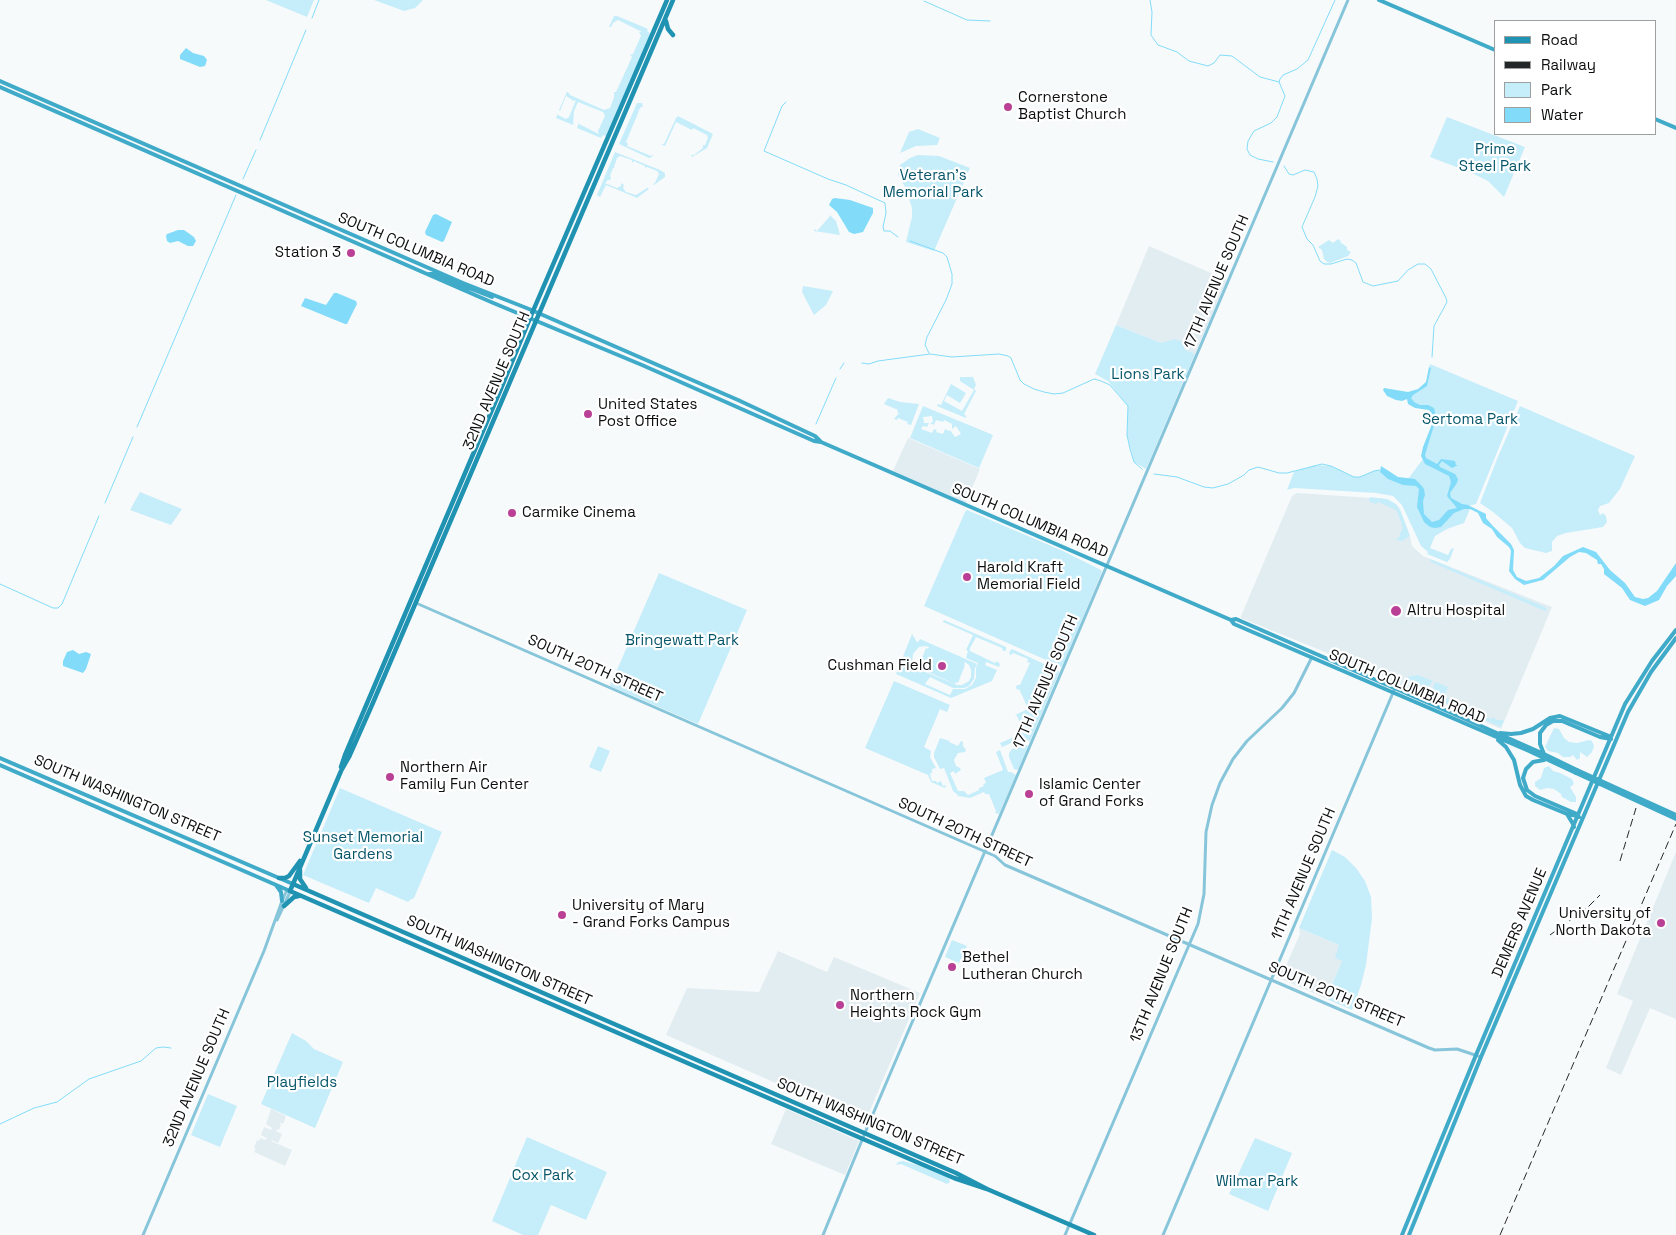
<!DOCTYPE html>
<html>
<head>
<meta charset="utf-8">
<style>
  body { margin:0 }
  #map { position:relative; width:1676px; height:1235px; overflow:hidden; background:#f7fafb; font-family:"Space Grotesk",sans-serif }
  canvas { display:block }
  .legend { position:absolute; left:1494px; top:20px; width:162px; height:115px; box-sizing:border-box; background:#fff; border:1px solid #9e9f9f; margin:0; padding:6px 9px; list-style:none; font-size:15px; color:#0d0e0f }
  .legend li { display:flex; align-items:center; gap:10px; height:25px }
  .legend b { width:25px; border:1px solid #9e9f9f }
</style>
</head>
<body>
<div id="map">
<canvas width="1676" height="1235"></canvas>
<ul class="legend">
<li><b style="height:6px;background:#2093b2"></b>Road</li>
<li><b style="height:6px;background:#242627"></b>Railway</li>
<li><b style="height:14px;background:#c6edfa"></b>Park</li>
<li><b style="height:14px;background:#82dcf9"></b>Water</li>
</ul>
</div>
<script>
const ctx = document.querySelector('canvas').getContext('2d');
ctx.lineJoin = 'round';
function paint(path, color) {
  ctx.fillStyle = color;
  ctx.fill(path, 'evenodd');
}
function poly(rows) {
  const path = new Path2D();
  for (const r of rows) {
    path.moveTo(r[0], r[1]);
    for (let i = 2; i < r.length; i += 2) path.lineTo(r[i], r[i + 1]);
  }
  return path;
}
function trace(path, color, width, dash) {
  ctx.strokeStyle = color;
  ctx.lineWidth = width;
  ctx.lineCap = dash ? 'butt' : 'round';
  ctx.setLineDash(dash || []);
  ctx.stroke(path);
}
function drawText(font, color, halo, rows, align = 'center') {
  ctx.font = font + ' "Space Grotesk",sans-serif';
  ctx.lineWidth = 4.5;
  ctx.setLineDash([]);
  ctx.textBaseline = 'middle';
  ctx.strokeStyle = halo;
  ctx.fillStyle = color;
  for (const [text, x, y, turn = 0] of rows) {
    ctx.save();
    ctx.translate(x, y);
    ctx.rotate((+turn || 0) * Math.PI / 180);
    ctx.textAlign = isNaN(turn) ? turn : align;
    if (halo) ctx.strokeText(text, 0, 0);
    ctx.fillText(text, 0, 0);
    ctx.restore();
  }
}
const built = poly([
  [1149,246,1227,280,1195,354,1184,349,1183,348,1161,343,1116,325],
  [908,438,980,469,965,505,892,473],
  [1297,493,1387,499,1399,507,1410,536,1412,546,1423,556,1552,607,1501,729,1320,650,1241,618,1241,616,1292,496],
  [1676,852,1676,1019,1650,1008,1621,1075,1606,1068,1633,1001,1617,994],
  [1299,928,1339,945,1342,961,1329,992,1330,993,1327,999,1277,977,1280,971,1284,970,1300,934],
  [778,951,827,972,834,957,920,993,865,1122,666,1035,687,988,759,992],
  [271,1109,286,1116,283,1124,279,1122,281,1125,279,1130,277,1129,276,1131,282,1134,278,1143,272,1140,271,1141,292,1150,285,1166,254,1152,256,1148,254,1148,257,1140,259,1141,260,1138,266,1140,267,1138,261,1135,264,1127,271,1130,272,1128,266,1124],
  [786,1109,859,1141,845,1175,771,1144]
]);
const green = poly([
  [266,0,314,0,307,17],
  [374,0,423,0,415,8,404,11],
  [614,16,617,16,646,28,648,29,647,31,649,32,650,35,620,107,606,136,603,135,601,138,577,128,579,122,579,124,599,134,598,131,605,116,603,112,578,102,574,111,573,125,556,118,558,113,558,115,566,119,569,117,576,100,573,101,571,99,566,96,560,111,559,110,567,92,568,92,570,95,604,110,610,108,614,97,614,92,616,92,632,57,630,55,633,54,641,36,639,32,642,32,618,20,613,23,611,27,609,27],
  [637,103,642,103,643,107,641,107,639,110,637,109,639,111,626,142,628,144,627,146,651,156,653,154,652,157,649,158,619,144],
  [678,116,713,134,707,148,692,157,691,155,694,155,703,148,703,145,705,145,708,138,707,135,693,128,692,130,676,122,665,146,661,144,664,144,676,118],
  [1447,117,1525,147,1504,197,1488,181,1472,173,1430,157],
  [918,129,940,138,937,145,916,146,900,153,909,132],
  [615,152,660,170,665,173,665,177,654,185,653,184,655,183,659,174,657,171,647,167,645,168,645,166,634,161,632,163,632,160,620,156,617,158,614,167,615,168,613,168,610,176,611,178,610,180,608,180,605,183,617,188,621,186,621,183,624,185,623,188,626,192,636,195,647,188,646,187,649,189,637,198,635,197,606,185,600,197,597,195],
  [918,155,939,156,970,168,934,251,906,242,912,217,912,208,905,187,898,174,900,165,910,158],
  [829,214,836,221,840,235,814,231,815,229,817,231,830,216],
  [1338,239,1341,241,1340,242,1347,247,1347,250,1351,252,1348,256,1330,263,1327,262,1324,259,1322,250,1318,247,1329,240,1333,243],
  [803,286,833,291,826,305,814,315,802,292],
  [1116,325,1161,343,1175,339,1185,343,1184,349,1195,354,1146,469,1134,462,1127,435,1128,406,1108,381,1095,374],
  [1430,364,1518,401,1476,504,1464,507,1470,509,1464,523,1447,529,1435,536,1430,548,1448,555,1451,549,1454,548,1450,559,1447,562,1427,554,1428,552,1421,546,1402,505,1393,496,1376,493,1294,488,1287,490,1294,472,1315,465,1331,466,1354,477,1360,477,1376,470,1390,473,1405,483,1423,459,1426,444,1434,424,1432,410,1410,404,1409,396,1421,389,1426,383],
  [960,377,973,377,976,385,974,389,976,391,964,414,966,416,966,418,937,406,938,404,941,405,951,384,966,393,960,403,947,395,944,401,962,411,974,390,960,381],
  [888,398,900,402,919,404,911,425,907,424,908,422,898,418,897,420,894,419,899,413,897,412,898,410,884,404],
  [923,406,993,435,979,468,910,438],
  [932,416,933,422,930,423,934,425,936,420,943,422,944,420,952,424,952,429,956,426,961,434,955,437,950,430,949,431,945,429,943,434,936,432,937,430,934,429,932,433,921,429,923,426,927,427,929,423,924,423,923,417],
  [1520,406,1635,456,1620,489,1609,503,1600,506,1598,510,1600,515,1603,513,1606,516,1607,522,1603,527,1566,533,1557,536,1552,542,1552,551,1546,553,1525,548,1520,543,1512,528,1493,512,1480,503,1497,459],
  [140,492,182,509,171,525,130,510],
  [1370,497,1387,499,1396,504,1401,512,1410,536,1402,541,1396,540,1396,538,1398,539,1403,527,1401,526,1402,524,1396,510,1378,502,1376,504,1370,502,1369,500],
  [967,510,1063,551,1101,570,1102,572,1062,667,924,606,965,512],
  [1430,559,1545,607,1547,610,1545,611,1431,562],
  [659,573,747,610,698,724,610,686],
  [944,620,1006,647,1006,651,1003,651,1002,648,976,637,970,648,970,651,995,663,997,661,1000,664,999,667,986,662,985,665,997,670,992,681,951,698,896,674,912,634,917,642,918,642,920,639,977,664,975,668,974,679,969,686,964,688,953,688,930,677,925,684,950,695,953,689,965,689,972,685,976,678,976,668,978,663,966,658,968,651,966,650,973,635,943,622,942,623],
  [926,646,929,647,928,649,926,648,919,666,920,667,919,668,955,684,956,682,958,683,965,665,964,665,965,662,969,665,971,670,971,677,969,681,962,685,957,685,916,668,912,662,913,654,919,647],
  [1012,649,1059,671,1059,673,1030,741,1024,740,1023,738,1002,747,1000,743,1019,735,1017,730,1022,728,1017,716,1015,715,1028,709,1022,695,1019,689,1017,690,1016,687,1017,685,1020,685,1030,663,1027,662,1028,659,1013,653,1011,655,1009,654,1010,651],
  [1418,675,1433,681,1428,688,1432,690,1435,682,1448,687,1445,696,1449,700,1468,704,1472,709,1477,709,1484,714,1486,718,1491,719,1494,717,1496,720,1504,720,1501,727,1401,684,1407,677],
  [894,681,950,705,947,712,940,709,924,747,931,751,930,757,936,768,932,769,932,773,930,774,932,781,936,781,937,783,941,781,943,786,946,785,945,788,931,782,928,775,865,748],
  [1554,728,1559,729,1564,738,1569,742,1577,743,1589,740,1592,741,1594,746,1592,752,1587,757,1580,752,1580,758,1577,760,1573,755,1570,757,1563,757,1558,753,1548,751,1545,747],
  [940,738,950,741,949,742,958,746,961,741,963,742,963,746,966,750,965,752,958,753,954,760,956,766,960,768,961,770,955,774,954,771,950,773,958,791,964,791,968,795,979,790,979,788,984,786,983,784,986,783,984,778,1003,770,996,752,1000,750,1008,772,1011,772,1016,775,999,814,995,813,996,811,989,794,985,794,984,792,970,798,959,796,957,797,958,795,953,791,944,768,940,769,934,757,934,753],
  [1025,744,1028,746,1018,770,1014,769,1009,757,1009,753,1012,749],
  [598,746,610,751,601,772,589,767],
  [1549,766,1553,771,1560,773,1572,779,1574,784,1570,787,1576,797,1576,802,1571,802,1562,797,1561,794,1554,789,1547,788,1540,790,1535,786,1535,782,1541,778,1544,768],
  [340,788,442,832,414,898,410,900,408,902,376,888,369,903,303,875],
  [1332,850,1345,857,1356,868,1365,881,1371,897,1372,918,1366,965,1361,985,1352,1010,1327,999,1330,993,1329,992,1342,961,1335,958,1339,945,1299,928],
  [952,940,967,946,959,963,945,957],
  [292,1033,306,1041,314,1049,343,1062,315,1128,261,1104],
  [208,1094,237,1106,220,1147,191,1135],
  [527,1137,607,1172,586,1220,551,1205,538,1235,523,1235,492,1221],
  [1255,1138,1292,1153,1268,1211,1229,1194],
  [903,1161,921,1166,949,1178,950,1182,947,1184,901,1164,896,1165,898,1162]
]);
const water = poly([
  [186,48,193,53,204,56,207,60,205,66,200,67,180,59,180,55],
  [835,198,850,200,873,208,873,213,863,232,854,234,849,232,837,212,829,205,832,199],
  [436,214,452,222,444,241,442,242,426,235,425,232,433,215],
  [178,230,184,230,194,237,196,241,193,246,188,246,178,241,170,243,167,241,166,236,167,234],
  [334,293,337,293,356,301,357,304,347,324,345,324,301,306,305,298,326,305],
  [1429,367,1431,368,1427,386,1413,395,1411,398,1414,402,1420,405,1428,405,1434,408,1436,416,1435,422,1425,455,1426,458,1437,464,1441,459,1455,461,1456,465,1458,465,1452,468,1442,461,1439,465,1440,467,1455,474,1458,479,1457,483,1450,493,1451,498,1462,504,1468,505,1486,514,1486,518,1492,525,1511,544,1514,550,1513,570,1517,577,1526,581,1539,578,1554,566,1563,556,1583,547,1596,552,1610,570,1625,583,1635,597,1643,599,1648,598,1657,591,1676,563,1676,576,1667,586,1659,600,1645,606,1630,600,1622,588,1604,574,1604,569,1601,564,1598,564,1597,560,1586,553,1579,552,1570,557,1543,580,1524,585,1515,579,1509,571,1511,551,1509,547,1497,537,1492,529,1483,523,1478,513,1470,509,1464,509,1454,513,1441,527,1435,528,1430,527,1424,522,1417,507,1419,489,1416,486,1403,485,1388,479,1380,472,1381,466,1398,477,1415,479,1421,485,1424,489,1425,495,1423,501,1424,514,1432,522,1439,520,1448,510,1457,508,1447,496,1451,482,1449,476,1425,464,1421,456,1423,447,1432,424,1432,415,1429,410,1415,408,1408,404,1407,399,1402,401,1396,400,1387,396,1383,390,1384,388,1408,392,1418,389,1426,382],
  [73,650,79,654,86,652,91,654,86,669,83,673,63,666,63,661,67,652]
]);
const stream = poly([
  [1150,0,1152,12,1151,35,1158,45,1177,52,1189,61,1208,66,1214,63,1220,55,1232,56,1260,77,1279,82],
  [924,1,967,20,990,21],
  [312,18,319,0],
  [786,102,782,106,764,151,828,179,846,185,885,203,886,213,883,227,884,231,890,231,898,237],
  [260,140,306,30],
  [1273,162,1258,159,1250,155,1247,149,1248,141,1254,131,1271,123,1277,117,1285,96,1279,82,1280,79,1283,75,1297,69,1308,60,1335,0],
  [1284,166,1289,174,1293,175,1305,170,1314,172,1317,179,1318,186,1315,197,1302,227,1307,239,1313,245,1320,261,1324,264,1331,264,1347,259,1352,260,1356,263,1363,282,1373,286,1398,281,1408,270,1418,264,1425,264,1431,269,1446,298,1447,302,1434,326,1432,357],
  [243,179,256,150],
  [910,241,943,253,947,257,952,274,952,284,946,300,927,337,925,345,929,353],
  [862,363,869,364,878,361,930,354,952,357,999,354,1008,356,1011,358,1020,380,1024,384,1034,389,1044,392,1054,394,1063,393,1094,379,1101,381,1110,385,1128,406,1127,435,1130,449,1134,462,1142,469],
  [840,369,844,363],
  [816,424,836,378],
  [137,427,236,195],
  [1154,474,1177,477,1204,487,1213,488,1228,484,1244,475,1249,470,1258,467,1279,473,1287,473,1322,464,1331,466,1354,477,1360,477,1374,471,1380,470],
  [105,503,133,437],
  [0,584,53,608,58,608,62,604,99,516],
  [0,1124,34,1108,57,1102,89,1079,141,1061,156,1048,163,1047,171,1048]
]);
const tertiary = poly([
  [416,603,995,856,1005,865,1429,1048,1435,1050,1457,1049,1481,1057],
  [277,920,290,892],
  [143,1235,264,951,282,901,286,892,289,891],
  [823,1235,867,1128,1348,0],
  [1065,1235,1198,924,1204,894,1206,832,1212,805,1220,783,1233,759,1247,741,1282,708,1294,693,1312,657],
  [1163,1235,1395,688]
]);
const secondary = poly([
  [1379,0,1495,50],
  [0,81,463,283,529,309,738,400,815,436,821,442],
  [0,87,491,302,642,365,814,441,821,442,1231,620,1234,624,1529,751,1576,773],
  [1655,119,1676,128],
  [429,274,435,274,460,285,465,285],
  [461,289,469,288,492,297],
  [1231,620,1236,619,1463,718,1544,754,1577,770],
  [1500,733,1511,734,1521,733,1533,729,1550,718,1560,716,1609,736,1611,739],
  [1498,740,1506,747,1514,760,1520,785,1526,796,1533,800,1567,814,1578,816],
  [1544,754,1540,744,1540,733,1546,725,1553,721,1562,721,1600,737,1611,739],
  [0,758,293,884],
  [1544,760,1533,762,1526,769,1523,778,1527,790,1535,796,1577,814,1579,817],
  [0,765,290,891],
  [1567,814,1573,824,1574,827],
  [276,885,281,892,282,901],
  [1402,1235,1476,1055,1625,704,1652,661,1676,630],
  [1409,1235,1481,1057,1628,712,1651,672,1676,638]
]);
const primary = poly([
  [673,0,372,705,349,757,341,771,290,891,863,1139,954,1178,987,1189],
  [666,21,668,29,673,35],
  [341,767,345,755,500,391,533,311,667,0],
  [300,870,300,879,306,888],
  [279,878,285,878,289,876,300,861],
  [293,884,956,1173,987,1189,1094,1235],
  [284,906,294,897,299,896]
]);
const rail = poly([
  [1620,861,1636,808],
  [1550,935,1588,907,1600,895],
  [1500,1235,1676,824]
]);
const secondaryBridge = poly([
  [1577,770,1676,815],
  [1576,773,1676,819]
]);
const markers = [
  [1008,107,5,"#b94094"],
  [351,253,5,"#b94094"],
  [588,414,5,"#b94094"],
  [512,513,5,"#b94094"],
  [967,577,5,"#b94094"],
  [1396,611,6,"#b94094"],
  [942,666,5,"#b94094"],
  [390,777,5,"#b94094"],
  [1029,794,5,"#b94094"],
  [562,915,5,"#b94094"],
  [1661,923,5,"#b94094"],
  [952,967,5,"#b94094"],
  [840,1005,5,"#b94094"]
];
const poiNames = [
  ["Cornerstone",1018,98],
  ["Baptist Church",1018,115],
  ["Station 3",341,253,"right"],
  ["United States",598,405],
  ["Post Office",598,422],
  ["Carmike Cinema",522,513],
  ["Harold Kraft",977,568],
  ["Memorial Field",977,585],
  ["Altru Hospital",1407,611],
  ["Cushman Field",932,666,"right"],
  ["Northern Air",400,768],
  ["Family Fun Center",400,785],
  ["Islamic Center",1039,785],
  ["of Grand Forks",1039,802],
  ["University of Mary",572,906],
  ["- Grand Forks Campus",572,923],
  ["University of",1651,914,"right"],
  ["North Dakota",1651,931,"right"],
  ["Bethel",962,958],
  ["Lutheran Church",962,975],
  ["Northern",850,996],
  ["Heights Rock Gym",850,1013]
];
const parkNames = [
  ["Prime",1495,150],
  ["Steel Park",1495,167],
  ["Veteran's",933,176],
  ["Memorial Park",933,193],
  ["Lions Park",1148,375],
  ["Sertoma Park",1470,420],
  ["Bringewatt Park",682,641],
  ["Sunset Memorial",363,838],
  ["Gardens",363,855],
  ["Playfields",302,1083],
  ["Cox Park",543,1176],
  ["Wilmar Park",1257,1182]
];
const streetNames = [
  ["SOUTH COLUMBIA ROAD",416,250,23],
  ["17TH AVENUE SOUTH",1217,282,-67],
  ["32ND AVENUE SOUTH",497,381,-67],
  ["SOUTH COLUMBIA ROAD",1030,521,23],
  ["SOUTH 20TH STREET",595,669,24],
  ["17TH AVENUE SOUTH",1046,682,-67],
  ["SOUTH COLUMBIA ROAD",1407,687,23],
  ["SOUTH WASHINGTON STREET",127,799,23],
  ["SOUTH 20TH STREET",965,833,25],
  ["11TH AVENUE SOUTH",1304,874,-67],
  ["DEMERS AVENUE",1520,923,-67],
  ["SOUTH WASHINGTON STREET",499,961,24],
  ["13TH AVENUE SOUTH",1162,975,-68],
  ["SOUTH 20TH STREET",1336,995,23],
  ["32ND AVENUE SOUTH",197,1078,-67],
  ["SOUTH WASHINGTON STREET",870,1122,23]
];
paint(built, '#e2edf2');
paint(green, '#c6edfa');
paint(water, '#82dcf9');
trace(stream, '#82dcf9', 1);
trace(tertiary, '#87c5da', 3);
trace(secondary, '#40aac9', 4);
trace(primary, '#2093b2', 4.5);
trace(rail, '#242627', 1, [8, 4]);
trace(secondaryBridge, '#40aac9', 4);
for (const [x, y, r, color] of markers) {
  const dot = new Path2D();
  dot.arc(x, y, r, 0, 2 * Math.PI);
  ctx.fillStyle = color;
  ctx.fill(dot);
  trace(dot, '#fff', 2);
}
drawText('15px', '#0d0e0f', '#fff', poiNames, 'left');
drawText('15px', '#06566a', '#fff', parkNames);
drawText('15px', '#0d0e0f', '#fff', streetNames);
</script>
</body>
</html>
